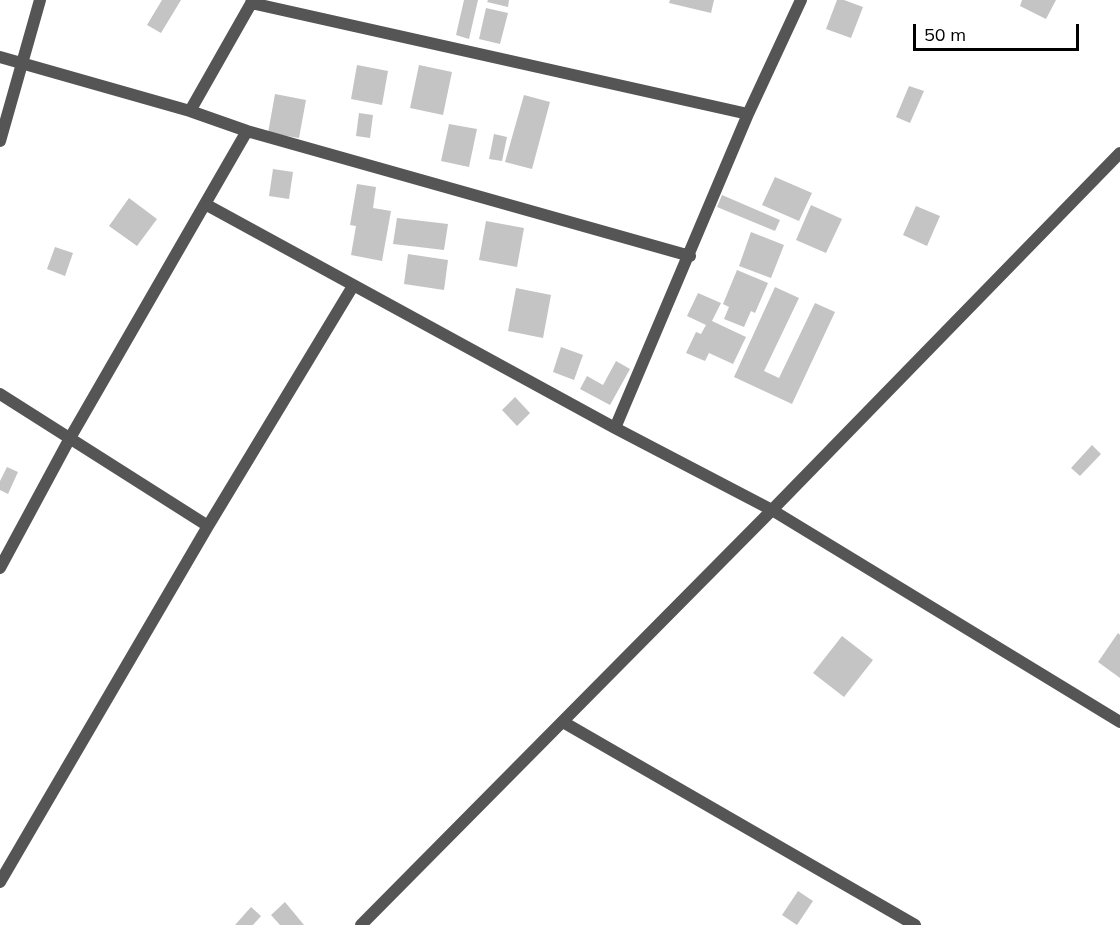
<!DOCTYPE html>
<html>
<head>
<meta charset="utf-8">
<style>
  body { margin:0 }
  #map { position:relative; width:1120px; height:925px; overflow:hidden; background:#fff; font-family:Mulish,sans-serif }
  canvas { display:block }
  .scale { position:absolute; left:913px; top:24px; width:166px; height:27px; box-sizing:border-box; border:3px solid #000; border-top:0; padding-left:8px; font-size:18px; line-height:21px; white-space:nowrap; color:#000; -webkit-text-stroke:4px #fff; paint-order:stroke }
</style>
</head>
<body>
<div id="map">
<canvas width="1120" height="925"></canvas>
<div class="scale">50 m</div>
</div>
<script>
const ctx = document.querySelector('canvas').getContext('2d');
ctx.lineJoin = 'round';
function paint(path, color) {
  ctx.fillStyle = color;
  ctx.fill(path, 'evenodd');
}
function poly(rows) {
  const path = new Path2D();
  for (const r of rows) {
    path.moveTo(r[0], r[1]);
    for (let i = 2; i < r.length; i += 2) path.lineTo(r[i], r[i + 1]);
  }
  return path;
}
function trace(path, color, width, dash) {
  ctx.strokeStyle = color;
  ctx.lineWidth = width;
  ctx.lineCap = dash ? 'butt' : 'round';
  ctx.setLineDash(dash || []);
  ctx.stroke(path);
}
const building = poly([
  [162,0,181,0,161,33,147,25],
  [464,0,478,0,469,39,456,35],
  [488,0,509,0,508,7,487,2],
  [670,0,714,0,711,13,669,3],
  [837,0,844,0,863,7,851,38,826,29],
  [1022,0,1056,0,1046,19,1020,6],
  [486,8,508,13,500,44,479,39],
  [357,65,388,71,382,105,351,99],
  [419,65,452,72,443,115,410,108],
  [909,86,924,91,910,123,896,117],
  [275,94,306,100,299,138,268,133],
  [524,95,550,102,532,169,505,162],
  [359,113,373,115,370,138,356,136],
  [449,124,477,129,469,167,441,161],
  [494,134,507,137,502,161,489,159],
  [273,169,293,172,289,199,269,196],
  [775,177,812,193,799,221,762,205],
  [357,184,376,187,373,208,391,211,382,261,351,255,356,226,350,225],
  [722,195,780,220,775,231,717,207],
  [129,198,157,219,137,246,109,226],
  [811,205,842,219,826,253,796,240],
  [916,206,940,216,927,246,903,235],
  [397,218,448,224,444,250,393,244],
  [486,221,524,228,517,267,479,260],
  [751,232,784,245,771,278,739,266],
  [55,247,73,253,65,276,47,269],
  [408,254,448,260,444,290,404,284],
  [737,270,768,283,755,313,751,311,744,327,724,319,729,307,723,304],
  [775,287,799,298,764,371,779,378,815,303,835,312,792,404,734,377],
  [516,288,551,295,543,338,508,331],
  [698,293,721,303,712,321,746,337,733,364,709,353,705,361,686,353,696,332,701,334,706,325,687,316],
  [561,347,583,355,574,380,553,372],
  [616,361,630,369,610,405,580,389,587,376,603,385],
  [515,397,530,413,517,426,502,410],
  [1092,445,1101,454,1080,476,1071,468],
  [7,467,18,472,8,494,0,490,0,481],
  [1118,633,1120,635,1120,678,1098,662],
  [842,636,873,660,844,697,813,673],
  [798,891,813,901,797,925,782,915],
  [285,902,304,925,280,925,271,915],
  [251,907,261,916,253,925,235,925]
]);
const minor = poly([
  [251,3,748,114],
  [0,57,190,111,247,131,690,256],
  [190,111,253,0],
  [0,141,40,0],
  [205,204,615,428,772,510,1120,722],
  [0,394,208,526],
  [615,428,748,114,801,0],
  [0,568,70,438,247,131],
  [563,722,915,925],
  [0,882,208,526,353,286],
  [361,925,772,510,1120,153]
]);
paint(building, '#c4c4c4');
trace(minor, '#555', 12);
</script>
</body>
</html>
